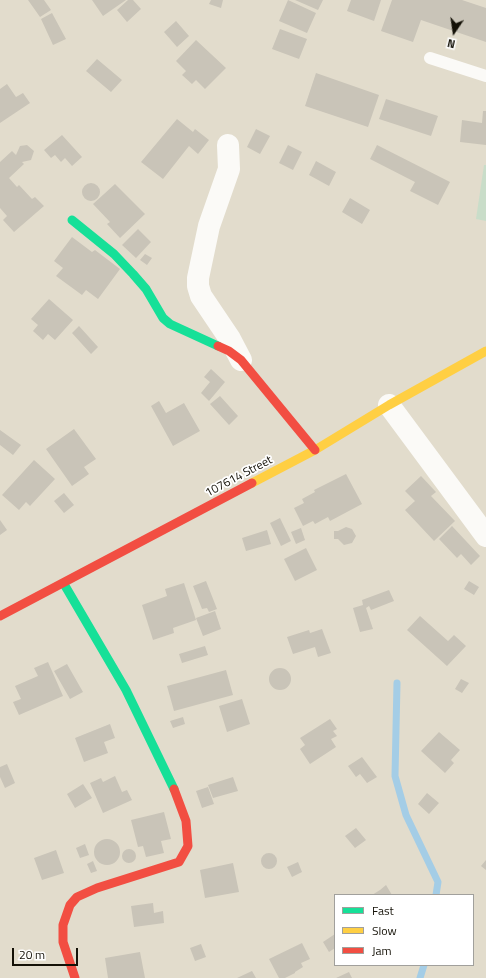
<!DOCTYPE html>
<html>
<head>
<meta charset="utf-8">
<style>
  body { margin:0 }
  #map { position:relative; width:486px; height:978px; overflow:hidden; background:#e2dccc; font-family:"Titillium Web",sans-serif }
  canvas { display:block }
  .legend { position:absolute; left:334px; top:894px; width:140px; height:72px; box-sizing:border-box; background:#fff; border:1px solid #a1a09c; margin:0; padding:5px 7px; list-style:none; font-size:12px; color:#141107 }
  .legend li { display:flex; align-items:center; gap:8px; height:20px }
  .legend b { width:20px; border:1px solid #a1a09c }
  .north { position:absolute; left:434px; top:12px; width:40px; height:40px; -webkit-text-stroke:3px #fff; paint-order:stroke; rotate:193deg; font-size:11px; font-weight:700; line-height:16px; text-align:center; color:#141107 }
  .north::after { content:''; display:block; margin:auto; width:14px; height:18px; background:#141107; clip-path:polygon(50% 0,100% 100%,50% 72%,0 100%) }
  .scale { position:absolute; left:12px; top:948px; width:66px; height:18px; box-sizing:border-box; border:2px solid #141107; border-top:0; padding-left:5px; font-size:12px; line-height:14px; white-space:nowrap; color:#141107; -webkit-text-stroke:3px #fff; paint-order:stroke }
</style>
</head>
<body>
<div id="map">
<canvas width="486" height="978"></canvas>
<ul class="legend">
<li><b style="height:5px;background:#16e098"></b>Fast</li>
<li><b style="height:5px;background:#ffcf43"></b>Slow</li>
<li><b style="height:5px;background:#f24e42"></b>Jam</li>
</ul>
<div class="north">N</div>
<div class="scale">20 m</div>
</div>
<script>
const ctx = document.querySelector('canvas').getContext('2d');
ctx.lineJoin = 'round';
function paint(path, color) {
  ctx.fillStyle = color;
  ctx.fill(path, 'evenodd');
}
function poly(rows) {
  const path = new Path2D();
  for (const r of rows) {
    if (r.length === 3) {
      path.moveTo(r[0] + r[2], r[1]);
      path.arc(r[0], r[1], r[2], 0, 2 * Math.PI);
      continue;
    }
    path.moveTo(r[0], r[1]);
    for (let i = 2; i < r.length; i += 2) path.lineTo(r[i], r[i + 1]);
  }
  return path;
}
function trace(path, color, width, dash) {
  ctx.strokeStyle = color;
  ctx.lineWidth = width;
  ctx.lineCap = dash ? 'butt' : 'round';
  ctx.setLineDash(dash || []);
  ctx.stroke(path);
}
function drawText(font, color, halo, rows, align = 'center') {
  ctx.font = font + ' "Titillium Web",sans-serif';
  ctx.lineWidth = 3.5;
  ctx.setLineDash([]);
  ctx.textBaseline = 'middle';
  ctx.strokeStyle = halo;
  ctx.fillStyle = color;
  for (const [text, x, y, turn = 0] of rows) {
    ctx.save();
    ctx.translate(x, y);
    ctx.rotate((+turn || 0) * Math.PI / 180);
    ctx.textAlign = isNaN(turn) ? turn : align;
    if (halo) ctx.strokeText(text, 0, 0);
    ctx.fillText(text, 0, 0);
    ctx.restore();
  }
}
const green = poly([
  [484,165,486,165,486,221,476,219]
]);
const stream = poly([
  [397,683,395,776,406,815,438,882,436,895],
  [420,978,424,965]
]);
const building = poly([
  [28,0,44,0,51,10,40,17],
  [92,0,126,0,103,16],
  [128,0,133,0,141,9,127,22,117,10],
  [211,0,223,0,221,8,209,4],
  [288,0,316,13,307,33,279,21],
  [295,0,323,0,318,10],
  [351,0,381,0,374,21,347,11],
  [392,0,462,0,486,8,486,42,421,20,413,42,381,31],
  [52,13,66,39,53,45,41,19],
  [176,21,189,36,177,47,164,32],
  [280,29,307,39,299,59,272,49],
  [196,40,226,68,205,89,196,80,192,84,182,75,186,71,176,61],
  [97,59,122,80,111,92,86,71],
  [316,73,379,95,368,127,305,106],
  [7,84,16,97,23,93,30,103,0,123,0,89],
  [386,99,438,116,431,136,379,119],
  [483,111,486,111,486,145,460,142,462,120,482,123],
  [177,119,193,132,195,129,209,140,198,154,189,146,163,179,141,162],
  [256,129,270,136,260,154,247,147],
  [62,135,82,157,72,166,65,158,61,162,55,155,51,158,44,150],
  [27,145,34,151,31,160,22,162,24,164,9,178,17,187,19,185,32,199,35,197,44,206,14,232,3,220,7,216,0,208,0,162,12,151,16,155,20,146],
  [288,145,302,152,293,170,279,163],
  [377,145,450,182,438,205,410,191,415,182,370,159],
  [316,161,336,172,329,186,309,175],
  [91,192,9],
  [115,184,145,214,120,238,107,224,110,222,93,204],
  [350,198,370,210,362,224,342,212],
  [138,229,151,242,136,258,122,245],
  [72,237,92,252,95,250,120,269,98,299,86,290,82,295,56,276,63,268,54,261],
  [145,254,152,258,147,265,140,260],
  [49,299,73,320,55,340,48,334,43,340,33,331,38,325,31,319],
  [79,326,98,347,91,354,72,333],
  [211,369,225,382,209,401,201,393,210,382,204,377],
  [220,396,238,416,229,425,210,404],
  [159,401,166,413,184,403,200,431,173,446,151,406],
  [74,429,96,459,84,467,89,474,72,486,46,449],
  [0,430,21,445,13,455,0,445],
  [34,460,55,479,30,506,26,502,19,510,2,495],
  [346,474,362,504,330,521,328,517,315,524,313,521,303,526,294,508,304,503,302,499,315,492,314,490],
  [421,476,436,492,431,496,455,521,434,541,405,510,415,501,405,491],
  [64,493,74,505,64,513,54,501],
  [280,518,291,541,281,546,270,523],
  [0,520,7,530,0,535],
  [452,526,480,556,471,565,461,554,457,558,439,539],
  [346,527,352,529,356,536,352,543,344,545,338,539,334,539,334,531,338,531],
  [301,528,305,540,296,544,291,532],
  [267,530,271,544,246,551,242,538],
  [306,548,317,570,295,581,284,559],
  [206,581,217,609,209,612,207,608,202,609,193,586],
  [469,581,479,587,474,595,464,589],
  [184,583,196,620,173,628,174,633,153,640,142,605,167,596,165,589],
  [389,590,394,601,371,610,369,606,366,608,373,629,360,632,353,608,363,605,362,600],
  [215,611,221,629,203,636,196,618],
  [420,616,448,641,454,635,466,646,447,666,407,630],
  [322,629,331,653,318,657,315,647,293,654,287,637,309,630,310,633],
  [205,646,208,655,182,663,179,654],
  [48,662,63,696,19,715,13,702,21,699,15,686,38,676,34,668],
  [67,664,83,692,70,699,54,671],
  [280,679,11],
  [226,670,233,695,174,711,167,686],
  [461,679,469,683,462,693,455,689],
  [242,699,250,724,227,732,219,706],
  [183,717,185,724,173,728,170,721],
  [330,719,337,729,333,731,337,736,331,739,336,747,310,764,300,749,305,745,300,738],
  [110,724,115,738,104,742,108,753,84,762,75,738],
  [439,732,460,750,451,760,454,763,445,773,421,751],
  [362,757,377,777,367,783,360,774,356,777,348,766],
  [7,764,15,783,5,788,0,777,0,767],
  [115,776,122,792,127,790,132,800,103,813,90,783,101,778,103,782],
  [233,777,238,791,213,798,208,785],
  [83,784,92,798,75,808,67,794],
  [208,787,214,804,202,808,196,791],
  [427,793,439,803,429,814,418,804],
  [164,812,171,839,161,841,164,853,146,857,143,846,138,847,131,820],
  [356,828,366,840,355,848,345,836],
  [107,852,13],
  [85,844,89,855,80,858,76,848],
  [129,856,7],
  [56,850,64,873,42,880,34,858],
  [269,861,8],
  [486,860,486,870,481,866],
  [93,861,97,871,91,873,87,864],
  [298,862,302,872,292,877,287,867],
  [233,863,239,892,205,898,200,870],
  [386,885,392,895,372,895,380,890],
  [153,903,154,913,163,911,164,923,134,927,131,906],
  [335,934,335,948,329,952,323,942],
  [302,943,310,959,301,963,303,967,295,972,295,973,285,978,279,978,269,959],
  [201,944,206,957,195,961,190,948],
  [140,952,145,978,108,978,105,958],
  [252,971,256,978,237,978],
  [349,972,352,978,336,978]
]);
const lane = poly([
  [430,58,486,76]
]);
const street = poly([
  [228,145,229,169,209,226,198,278,198,286,201,296,230,339,241,360],
  [389,405,486,536]
]);
const fast = poly([
  [72,220,114,254,133,274,146,289,163,318,170,324,218,346],
  [64,584,126,690,174,789]
]);
const slow = poly([
  [252,483,315,450,389,405,486,351]
]);
const jam = poly([
  [218,346,229,351,241,360,315,450],
  [0,616,252,483],
  [75,978,63,942,63,925,70,905,77,897,97,888,179,862,188,846,186,821,174,789]
]);
const streetNames = [
  ["107614 Street",239,477,-28]
];
paint(green, '#c9ddc9');
trace(stream, '#a4cde6', 7);
paint(building, '#c9c4b8');
trace(lane, '#fbfaf7', 12);
trace(street, '#fbfaf7', 22);
trace(fast, '#16e098', 9);
trace(slow, '#ffcf43', 9);
trace(jam, '#f24e42', 9);
drawText('12px', '#141107', '#fff', streetNames);
</script>
</body>
</html>
